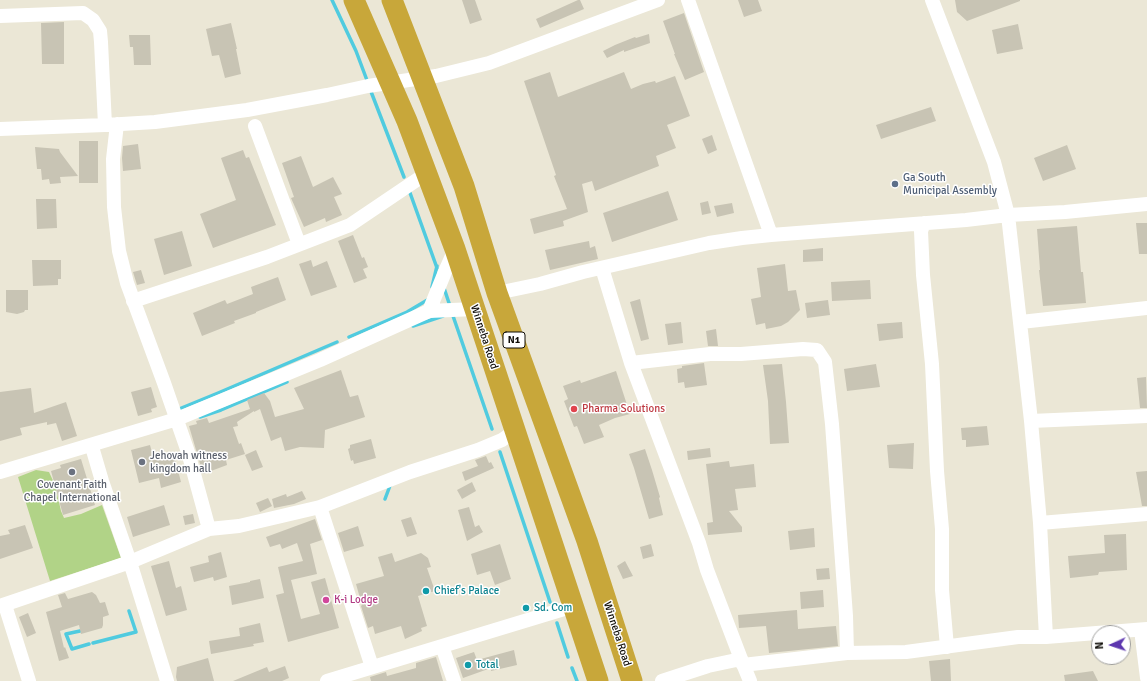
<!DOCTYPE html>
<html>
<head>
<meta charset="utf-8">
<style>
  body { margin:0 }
  #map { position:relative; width:1147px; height:681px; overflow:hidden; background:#ebe7d6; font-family:Signika,sans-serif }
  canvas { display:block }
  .north { position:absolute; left:1091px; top:625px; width:40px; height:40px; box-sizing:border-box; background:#fff; border:1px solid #9f9f9d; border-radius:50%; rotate:267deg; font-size:11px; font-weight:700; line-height:16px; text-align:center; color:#100e09 }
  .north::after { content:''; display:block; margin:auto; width:14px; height:18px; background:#5d37af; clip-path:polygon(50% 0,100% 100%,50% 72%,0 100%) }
</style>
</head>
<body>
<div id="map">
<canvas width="1147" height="681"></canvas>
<div class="north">N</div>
</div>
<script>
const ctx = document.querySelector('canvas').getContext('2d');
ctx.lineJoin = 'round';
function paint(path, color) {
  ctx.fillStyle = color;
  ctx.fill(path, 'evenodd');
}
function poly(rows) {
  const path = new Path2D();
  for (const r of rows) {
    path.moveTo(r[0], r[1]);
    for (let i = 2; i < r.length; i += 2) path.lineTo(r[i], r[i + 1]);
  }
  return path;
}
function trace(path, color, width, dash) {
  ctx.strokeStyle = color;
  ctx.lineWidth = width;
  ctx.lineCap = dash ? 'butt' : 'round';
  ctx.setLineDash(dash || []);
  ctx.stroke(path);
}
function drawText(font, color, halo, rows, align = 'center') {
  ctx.font = font + ' Signika,sans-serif';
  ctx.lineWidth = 3;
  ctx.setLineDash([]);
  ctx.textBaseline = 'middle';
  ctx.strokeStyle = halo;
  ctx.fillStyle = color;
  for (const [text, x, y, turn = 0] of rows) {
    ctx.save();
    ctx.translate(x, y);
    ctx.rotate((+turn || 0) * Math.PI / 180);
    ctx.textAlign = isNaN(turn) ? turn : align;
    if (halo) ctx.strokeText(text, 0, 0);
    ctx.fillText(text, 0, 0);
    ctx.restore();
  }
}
const green = poly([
  [36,470,49,472,55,485,61,511,64,518,81,514,102,505,121,558,50,581,18,477]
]);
const stream = poly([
  [332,0,356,51,368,83],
  [370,89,404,177],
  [409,190,437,268],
  [432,287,437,266],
  [444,288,450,306],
  [452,313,492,429],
  [413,326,443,316],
  [349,337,407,312,429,299],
  [179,409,218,393,337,342],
  [200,417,221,410,287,382],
  [500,452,550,602],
  [385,499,391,483],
  [557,623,568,657],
  [80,631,66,634,72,649,89,644],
  [93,643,136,632,129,611],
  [572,668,577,681]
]);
const building = poly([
  [462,0,475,0,482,20,470,24],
  [578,0,580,0,584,9,540,28,536,19],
  [738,0,758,0,762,11,744,17],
  [955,0,1020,0,1020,1,967,21,957,12],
  [684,13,704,72,685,80,674,54,675,54,663,21],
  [64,22,64,64,42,64,41,23],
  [231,23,237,49,236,49,241,74,225,78,219,55,212,56,206,29],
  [1018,24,1023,49,997,54,992,30],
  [649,34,650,43,624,52,624,50,607,58,603,51,615,45,635,37,636,38],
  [129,35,150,35,151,65,134,65,133,47,130,47],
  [550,72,558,97,624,72,631,89,643,84,655,81,656,83,675,76,690,116,667,125,676,148,656,156,659,166,595,191,592,181,582,184,588,212,563,221,564,226,534,234,530,219,567,209,554,176,556,175,524,81],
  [931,107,936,121,881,139,876,125],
  [712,135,717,150,708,154,702,139],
  [79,141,98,141,98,183,79,183],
  [138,144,141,169,123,171,122,158,123,146],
  [1067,145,1076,169,1043,181,1034,158],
  [35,147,59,149,60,152,78,176,60,177,61,183,50,184,49,179,42,180,41,169,37,169],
  [243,150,246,158,249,157,276,225,213,248,200,214,236,200,221,158],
  [301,156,313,187,333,177,342,194,334,197,342,215,326,222,325,218,304,227,291,198,294,197,282,163],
  [668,191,678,220,612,242,603,213],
  [36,199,56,199,57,228,37,229],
  [708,201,711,213,702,215,700,203],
  [732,203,734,213,717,217,714,206],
  [1136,223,1147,223,1147,254,1139,254],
  [1077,226,1081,272,1083,272,1086,303,1043,306,1039,270,1040,270,1037,229],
  [182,231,192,266,164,275,154,239],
  [353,235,362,258,364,257,368,267,363,269,367,278,354,283,338,241],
  [589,241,590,248,595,246,598,259,550,270,545,250],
  [823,248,823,261,803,262,803,250],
  [32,260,61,260,61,279,58,279,58,285,33,286],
  [311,260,313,267,327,261,337,287,311,296,299,264],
  [785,264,788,291,796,290,800,310,788,322,781,326,766,329,765,323,756,325,751,299,761,297,757,268],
  [141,270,145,283,137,285,133,272],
  [278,277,286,300,256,312,256,313,234,321,235,323,202,336,193,313,225,300,227,304,253,294,251,287],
  [870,280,871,299,832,301,831,282],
  [6,290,28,290,28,310,25,310,24,312,17,314,6,312],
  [640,299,649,339,641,341,630,302],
  [828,300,830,315,807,318,805,303],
  [681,322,683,343,668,345,665,324],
  [902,322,903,338,879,341,877,324],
  [716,329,718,346,708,346,706,331],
  [704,363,707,385,685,388,684,382,678,383,677,369,682,368,682,366],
  [782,364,786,402,789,443,770,444,768,401,763,365],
  [876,364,880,387,847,391,844,369],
  [341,370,350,397,358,395,365,417,325,430,324,448,300,447,285,451,281,437,271,441,260,409,254,412,254,411,237,422,238,426,233,427,239,444,241,443,245,454,226,460,227,465,203,474,189,426,197,424,196,421,207,418,209,423,250,409,247,400,264,393,270,401,275,417,304,409,294,388],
  [616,371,630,414,615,418,599,425,604,437,584,444,577,426,574,427,564,401,568,399,563,386,580,380,581,383],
  [1146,377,1147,408,1140,408,1137,378],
  [151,387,157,407,151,409,152,412,138,416,131,392],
  [31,388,34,413,66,402,77,436,62,441,56,423,47,425,47,422,20,428,22,435,0,441,0,392],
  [987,426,989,445,966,447,966,440,962,440,961,428],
  [371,439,376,458,354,464,353,460,351,461,348,449,350,448,350,445],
  [914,443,913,469,889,468,887,445],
  [150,445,154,460,174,455,181,482,161,488,159,478,139,483,131,450],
  [710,448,711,457,688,460,687,451],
  [645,449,652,470,660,497,659,498,663,515,649,519,634,468,629,454],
  [256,450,263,467,252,471,245,455],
  [486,456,489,463,491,462,494,468,465,481,462,472,478,466,475,460],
  [81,459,95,505,63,515,51,471,61,468,60,465],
  [729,461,730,467,754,464,756,487,735,489,738,510,729,511,742,527,742,532,708,535,707,523,713,522,706,464],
  [1147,471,1147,506,1142,506,1136,472],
  [472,482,476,491,462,499,457,490],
  [302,491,306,499,294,504,274,508,272,499,286,494,287,497],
  [268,498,272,506,260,512,256,503],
  [164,505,170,525,133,537,127,517],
  [469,507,475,527,479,525,483,532,467,541,458,510],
  [193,514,195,523,185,525,183,516],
  [411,517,417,534,407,537,401,520],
  [315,519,322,540,310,544,317,574,291,580,301,619,320,614,311,582,325,578,339,628,288,642,276,595,284,593,278,567,303,561,297,543,282,549,280,544,270,547,266,537],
  [25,525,33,548,0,559,0,536,10,534,8,530],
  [358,526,364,546,344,552,338,533],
  [814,528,815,547,790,550,788,531],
  [1126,534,1127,570,1099,572,1098,575,1070,578,1068,556,1105,553,1104,535],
  [500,544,511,579,495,585,490,571,477,575,471,554],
  [651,544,654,556,643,559,640,547],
  [221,552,227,577,214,581,213,577,194,582,190,567,209,562,208,556],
  [392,553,395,562,421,553,428,558,431,567,427,568,435,591,418,596,427,626,421,628,422,631,405,639,401,626,375,634,373,626,368,628,361,606,362,605,356,584,384,576,378,557],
  [169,561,176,588,181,586,187,610,166,616,151,566],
  [625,561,633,576,623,579,617,566],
  [829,568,830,579,817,580,816,569],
  [260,579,264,598,232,605,229,586,250,582,250,581],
  [823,590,824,607,801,609,800,592],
  [92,592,96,595,100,603,105,602,109,615,103,617,103,625,102,628,81,634,79,625,60,631,64,648,65,647,69,658,59,661,46,612,62,607,58,595,65,593,68,599],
  [797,610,798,629,836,626,838,646,769,653,766,626,739,628,738,615],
  [28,613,36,633,27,637,19,617],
  [260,623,264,642,253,644,254,646,211,654,209,641,240,636,239,628],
  [514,650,517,665,491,671,491,668,463,678,456,658,474,652,477,660],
  [436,657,443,681,371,681,370,677,386,672,387,676,416,668,416,663],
  [208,658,214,681,177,681,176,677,177,667],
  [950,659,951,681,931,681,929,661],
  [285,666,289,678,282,681,233,681,267,667,269,672],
  [1093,671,1098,681,1065,681,1064,675]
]);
const minor = poly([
  [688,0,771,235],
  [932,0,994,162,1008,215,1031,421,1040,523,1046,637],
  [0,16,83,13,93,20,100,31,101,42,105,125],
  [117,124,113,159,114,207,119,251,127,283,164,383,188,452,209,529],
  [255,126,299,244],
  [0,129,105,125,155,122,247,110,327,95,368,86,436,76,489,63,658,0],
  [924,223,921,231,923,275,932,364,937,471,942,529,942,590,947,647],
  [602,268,631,363,699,543,707,570,741,659,750,681],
  [497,293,540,284,583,272,709,243,742,238,771,235,966,220,1008,215,1065,212,1147,204],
  [133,301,267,257,350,225,427,173],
  [429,311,447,267,455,249],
  [1021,322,1147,308],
  [631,363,710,354,741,354,803,349,817,350,825,362,832,424,846,616,847,653],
  [1031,421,1147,416],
  [89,446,92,447,102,481,130,562,167,681],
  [0,472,177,419,320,360,429,311,475,309],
  [320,507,372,667],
  [1040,523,1147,514],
  [5,605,29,681],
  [0,606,130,562,209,529,239,526,320,507,410,472,478,450,502,440,515,431],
  [1141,630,1147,678],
  [442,646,454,681],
  [743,665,847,653,906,652,1018,637,1046,637,1147,629],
  [327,681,574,606],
  [662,681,708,666,741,659]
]);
const highway = poly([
  [354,0,407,121,455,249,598,681],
  [392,0,464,186,497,293,587,541,632,681]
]);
const markers = [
  [895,184,4,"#5c6f8a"],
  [574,409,4,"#e0444e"],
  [142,462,4,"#6b7280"],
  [72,472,4,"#6b7280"],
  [426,591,4,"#0f9aa8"],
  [326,600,4,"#d1479c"],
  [526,608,4,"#0f9aa8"],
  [468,665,4,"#0f9aa8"]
];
const shields = [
  [514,340,22]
];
const shieldNames = [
  ["N1",514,340]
];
const serviceNames = [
  ["Ga South",903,178],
  ["Municipal Assembly",903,191]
];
const streetNames = [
  ["Winneba Road",484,337,72],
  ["Winneba Road",617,634,72]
];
const healthNames = [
  ["Pharma Solutions",582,409]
];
const worshipNames = [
  ["Jehovah witness",150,456],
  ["kingdom hall",150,469],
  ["Covenant Faith",72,485,"center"],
  ["Chapel International",72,498,"center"]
];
const cultureNames = [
  ["Chief's Palace",434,591],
  ["Sd. Com",534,608],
  ["Total",476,665]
];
const hotelNames = [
  ["K-i Lodge",334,600]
];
paint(green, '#b1d387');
trace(stream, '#50cbdf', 3.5);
paint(building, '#c8c4b4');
trace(minor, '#fff', 14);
trace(highway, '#c8a73a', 21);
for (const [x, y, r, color] of markers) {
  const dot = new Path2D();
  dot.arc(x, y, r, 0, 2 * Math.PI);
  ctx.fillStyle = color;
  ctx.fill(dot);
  trace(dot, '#fff', 1.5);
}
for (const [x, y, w] of shields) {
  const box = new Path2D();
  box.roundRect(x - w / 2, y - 8, w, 16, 3);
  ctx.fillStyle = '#fff';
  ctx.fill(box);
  trace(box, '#100e09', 1);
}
drawText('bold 10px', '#100e09', null, shieldNames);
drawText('11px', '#4e5e75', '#fff', serviceNames, 'left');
drawText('11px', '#100e09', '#fff', streetNames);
drawText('11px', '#be3a42', '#fff', healthNames, 'left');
drawText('11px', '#5b616d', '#fff', worshipNames, 'left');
drawText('11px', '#0d838f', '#fff', cultureNames, 'left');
drawText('11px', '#b23c85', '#fff', hotelNames, 'left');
</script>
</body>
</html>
